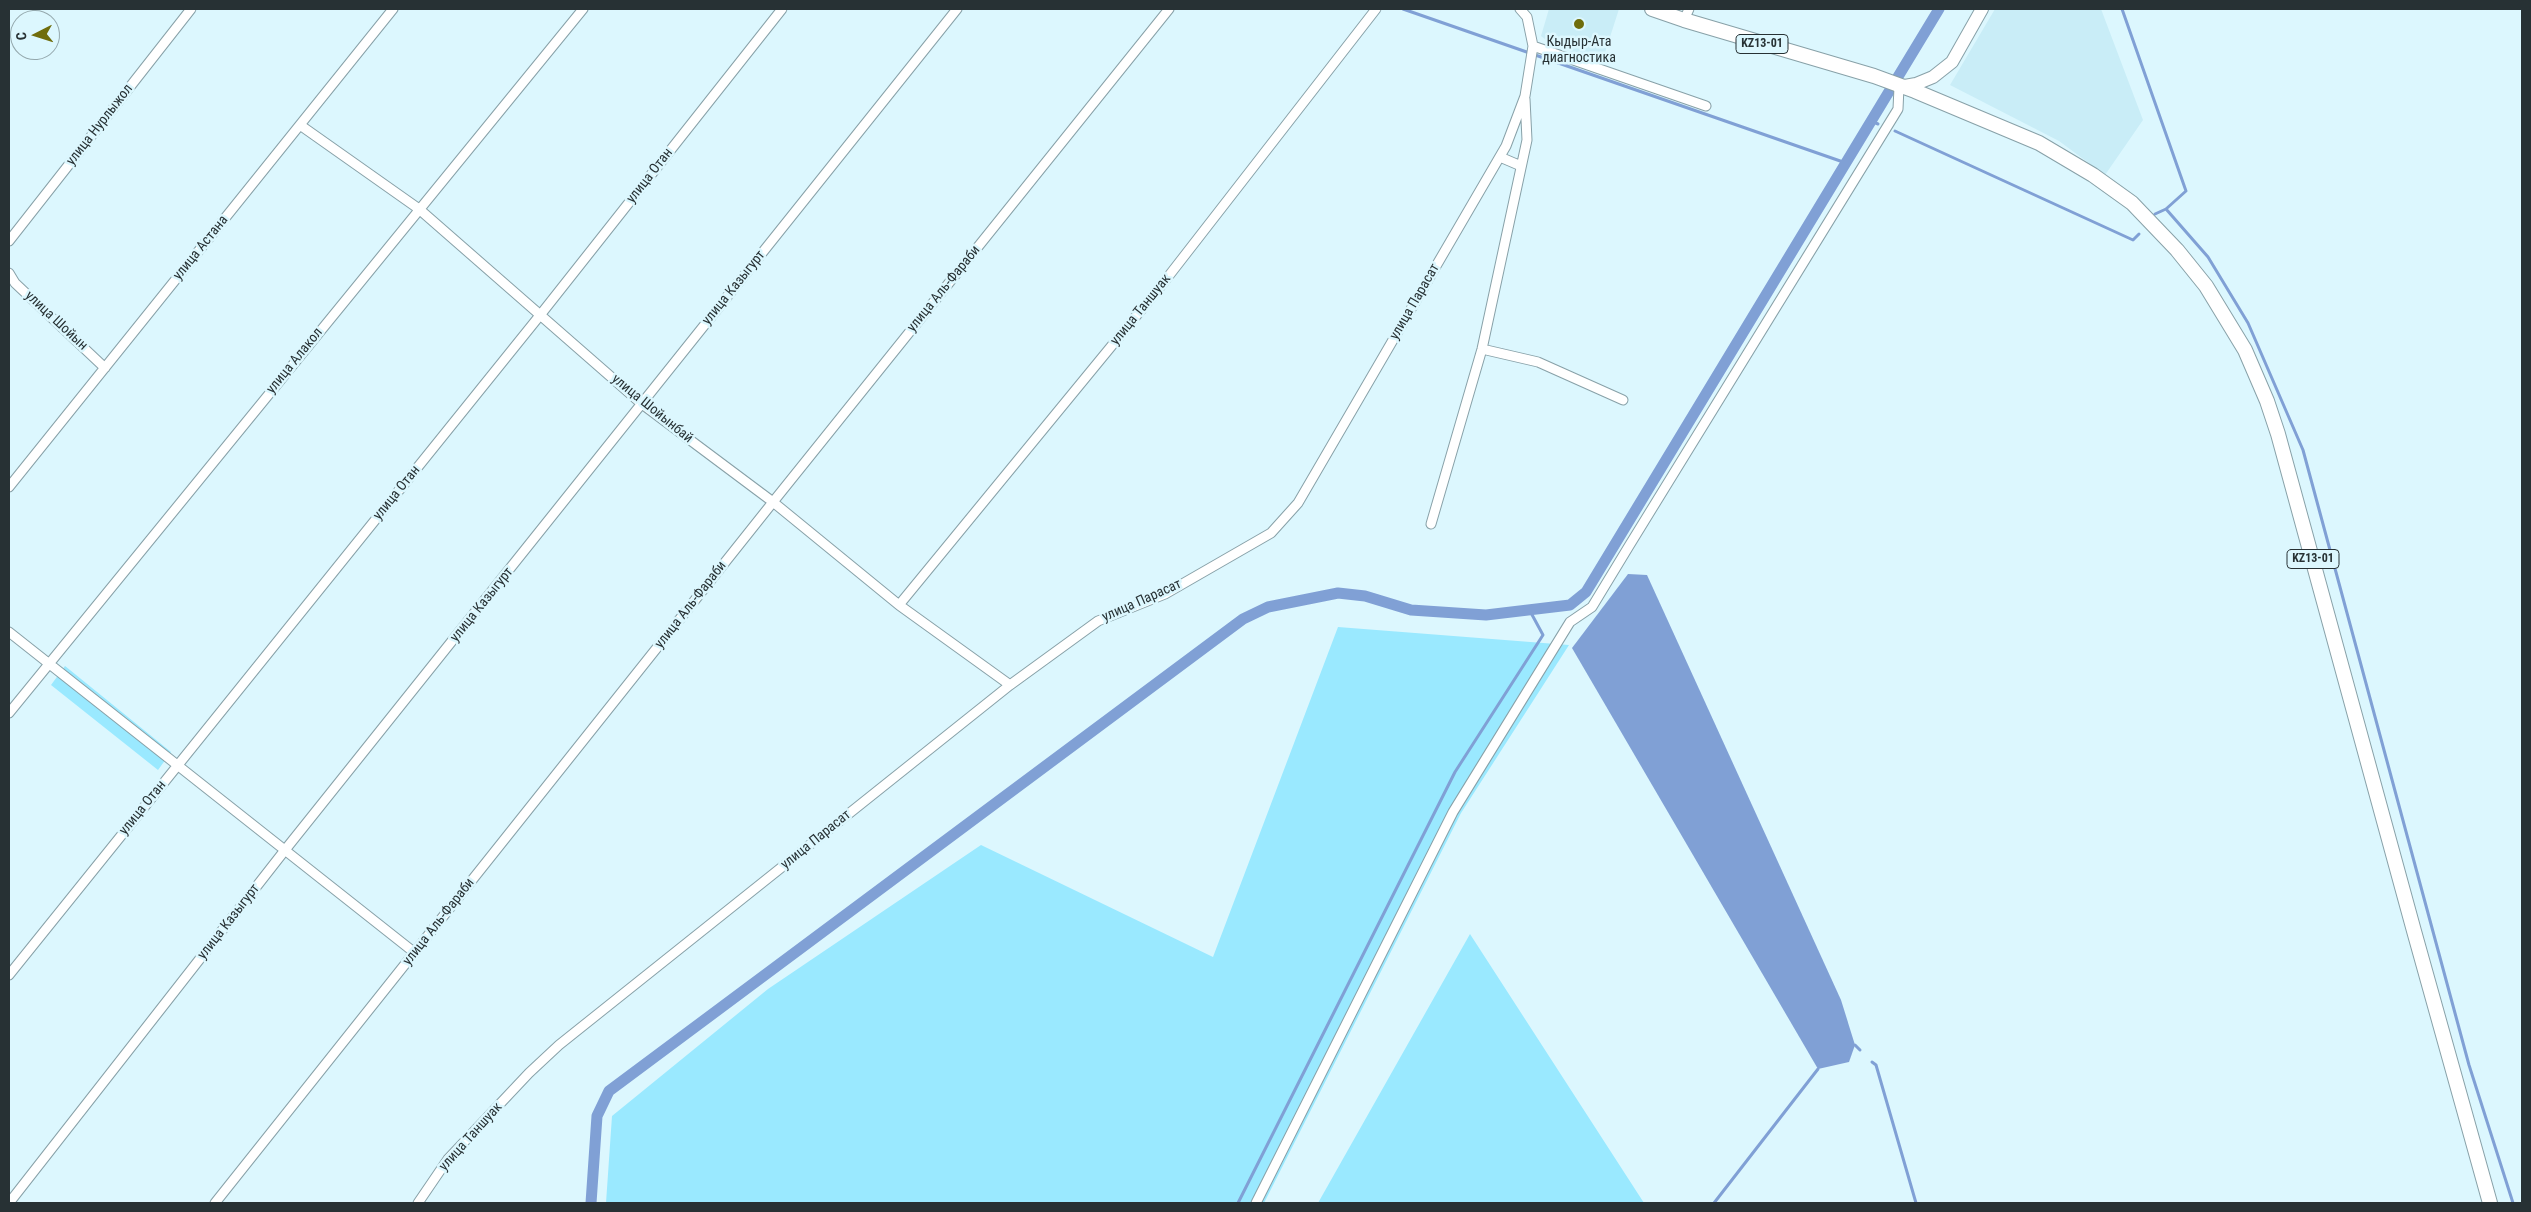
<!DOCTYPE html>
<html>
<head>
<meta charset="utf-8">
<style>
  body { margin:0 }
  #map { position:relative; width:2531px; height:1212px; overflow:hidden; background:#dcf7fe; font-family:"Roboto Condensed",sans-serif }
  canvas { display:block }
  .frame { position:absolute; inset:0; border:10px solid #273134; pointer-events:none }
  .north { position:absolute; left:10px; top:10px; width:50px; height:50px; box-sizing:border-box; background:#dcf7fe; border:1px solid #94a8ad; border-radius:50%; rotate:265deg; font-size:14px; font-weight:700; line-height:20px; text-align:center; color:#273134 }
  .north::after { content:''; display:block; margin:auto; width:18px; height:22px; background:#6f6d0c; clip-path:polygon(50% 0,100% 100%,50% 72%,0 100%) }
</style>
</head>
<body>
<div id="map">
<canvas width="2531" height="1212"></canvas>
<div class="frame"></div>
<div class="north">С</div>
</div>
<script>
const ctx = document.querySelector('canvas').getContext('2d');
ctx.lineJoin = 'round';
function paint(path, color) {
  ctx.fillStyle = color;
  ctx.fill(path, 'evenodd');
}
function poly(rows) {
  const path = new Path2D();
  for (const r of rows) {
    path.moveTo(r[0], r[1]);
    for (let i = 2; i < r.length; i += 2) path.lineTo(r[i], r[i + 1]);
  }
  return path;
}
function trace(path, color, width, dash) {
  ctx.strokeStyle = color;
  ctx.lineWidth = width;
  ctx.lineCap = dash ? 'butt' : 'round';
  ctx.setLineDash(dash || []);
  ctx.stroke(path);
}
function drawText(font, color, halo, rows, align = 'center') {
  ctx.font = font + ' "Roboto Condensed",sans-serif';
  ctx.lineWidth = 5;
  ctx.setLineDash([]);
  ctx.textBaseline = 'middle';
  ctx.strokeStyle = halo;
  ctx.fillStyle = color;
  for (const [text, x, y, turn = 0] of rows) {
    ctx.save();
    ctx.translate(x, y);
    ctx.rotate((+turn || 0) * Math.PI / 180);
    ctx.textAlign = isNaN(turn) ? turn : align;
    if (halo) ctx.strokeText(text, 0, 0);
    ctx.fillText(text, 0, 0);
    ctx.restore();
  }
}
const built = poly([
  [1549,9,1619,9,1602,62,1554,46,1541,36],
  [1995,9,2101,9,2143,120,2105,175,2059,141,1950,85]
]);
const green = poly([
  [1338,627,1569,645,1461,813,1264,1203,606,1203,612,1116,768,989,981,845,1213,957],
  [65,666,171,752,158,770,51,685],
  [1470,934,1644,1203,1318,1203]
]);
const water = poly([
  [1628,574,1647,575,1841,1000,1855,1045,1849,1062,1818,1069,1572,648]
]);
const stream = poly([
  [1403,9,1846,163],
  [2122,9,2186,191,2166,209,2155,214],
  [1871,121,1878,124],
  [1895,131,2133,240,2139,234],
  [2166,209,2208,257,2248,323,2303,450,2469,1065,2513,1203],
  [1855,1045,1860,1050],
  [1872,1062,1876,1065,1916,1203],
  [1238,1203,1455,772,1543,635,1530,611],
  [1714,1203,1818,1069]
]);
const canal = poly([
  [591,1203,597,1116,609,1091,1243,619,1268,607,1338,593,1365,596,1411,610,1486,615,1570,605,1586,592,1939,9]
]);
const street = poly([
  [1684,20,1689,9],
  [1533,46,1706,106],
  [300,125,419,209,642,404,773,502,899,605,1010,685],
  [1500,157,1521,166],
  [9,241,191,9],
  [9,273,15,283,105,368],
  [1482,349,1538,362,1623,400],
  [9,487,393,9],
  [1431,524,1482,349,1527,140,1525,99],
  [899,605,1164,282,1376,9],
  [9,632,415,953],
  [9,713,583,9],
  [9,975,541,314,782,9],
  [9,1203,285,850,957,9],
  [215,1203,773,502,1169,9],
  [418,1203,448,1159,529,1073,559,1045,1010,685,1098,621,1165,594,1271,533,1298,503,1506,146,1525,96,1533,46,1527,17,1520,9],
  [1256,1203,1453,812,1570,622,1592,607,1629,546,1898,109,1899,87]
]);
const secondary = poly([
  [1899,87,1916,84,1933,77,1952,62,1982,9]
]);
const primary = poly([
  [1652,9,1684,20,1874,76,1915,91,2039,143,2093,175,2132,203,2177,250,2206,286,2245,350,2267,401,2278,434,2414,931,2490,1203]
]);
const markers = [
  [1579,24,6,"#6f6d0c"]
];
const shields = [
  [1762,44,52],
  [2313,559,52]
];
const shieldNames = [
  ["KZ13-01",1762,44],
  ["KZ13-01",2313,559]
];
const poiNames = [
  ["Кыдыр-Ата",1579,42],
  ["диагностика",1579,58]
];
const streetNames = [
  ["улица Нурлыжол",100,125,-52],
  ["улица Отан",650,176,-52],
  ["улица Астана",201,248,-51],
  ["улица Казыгурт",734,288,-51],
  ["улица Аль-Фараби",944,289,-51],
  ["улица Парасат",1415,302,-60],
  ["улица Таншуак",1141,310,-51],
  ["улица Шойын",56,321,43],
  ["улица Алакол",295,361,-51],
  ["улица Шойынбай",652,409,39],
  ["улица Отан",397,493,-51],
  ["улица Парасат",1142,601,-24],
  ["улица Казыгурт",482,605,-51],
  ["улица Аль-Фараби",691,605,-52],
  ["улица Отан",143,808,-51],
  ["улица Парасат",816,840,-39],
  ["улица Казыгурт",229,922,-52],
  ["улица Аль-Фараби",439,922,-52],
  ["улица Таншуак",471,1137,-48]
];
paint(built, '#c9edf7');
paint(green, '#9ae9ff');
paint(water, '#80a0d5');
trace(stream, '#80a0d5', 3);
trace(canal, '#80a0d5', 11);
trace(street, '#88a1a8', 11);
trace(secondary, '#88a1a8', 14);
trace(primary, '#88a1a8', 16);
trace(street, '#fff', 9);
trace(secondary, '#fff', 12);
trace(primary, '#fff', 14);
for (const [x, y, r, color] of markers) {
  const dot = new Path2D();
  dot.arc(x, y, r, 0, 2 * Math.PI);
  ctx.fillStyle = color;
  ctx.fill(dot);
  trace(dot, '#dcf7fe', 2);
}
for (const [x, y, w] of shields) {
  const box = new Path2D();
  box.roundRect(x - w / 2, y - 9.5, w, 19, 4);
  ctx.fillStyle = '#dcf7fe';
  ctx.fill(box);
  trace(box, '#273134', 1);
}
drawText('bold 12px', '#273134', null, shieldNames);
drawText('14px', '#273134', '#dcf7fe', poiNames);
drawText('14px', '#273134', '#dcf7fe', streetNames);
</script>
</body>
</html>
